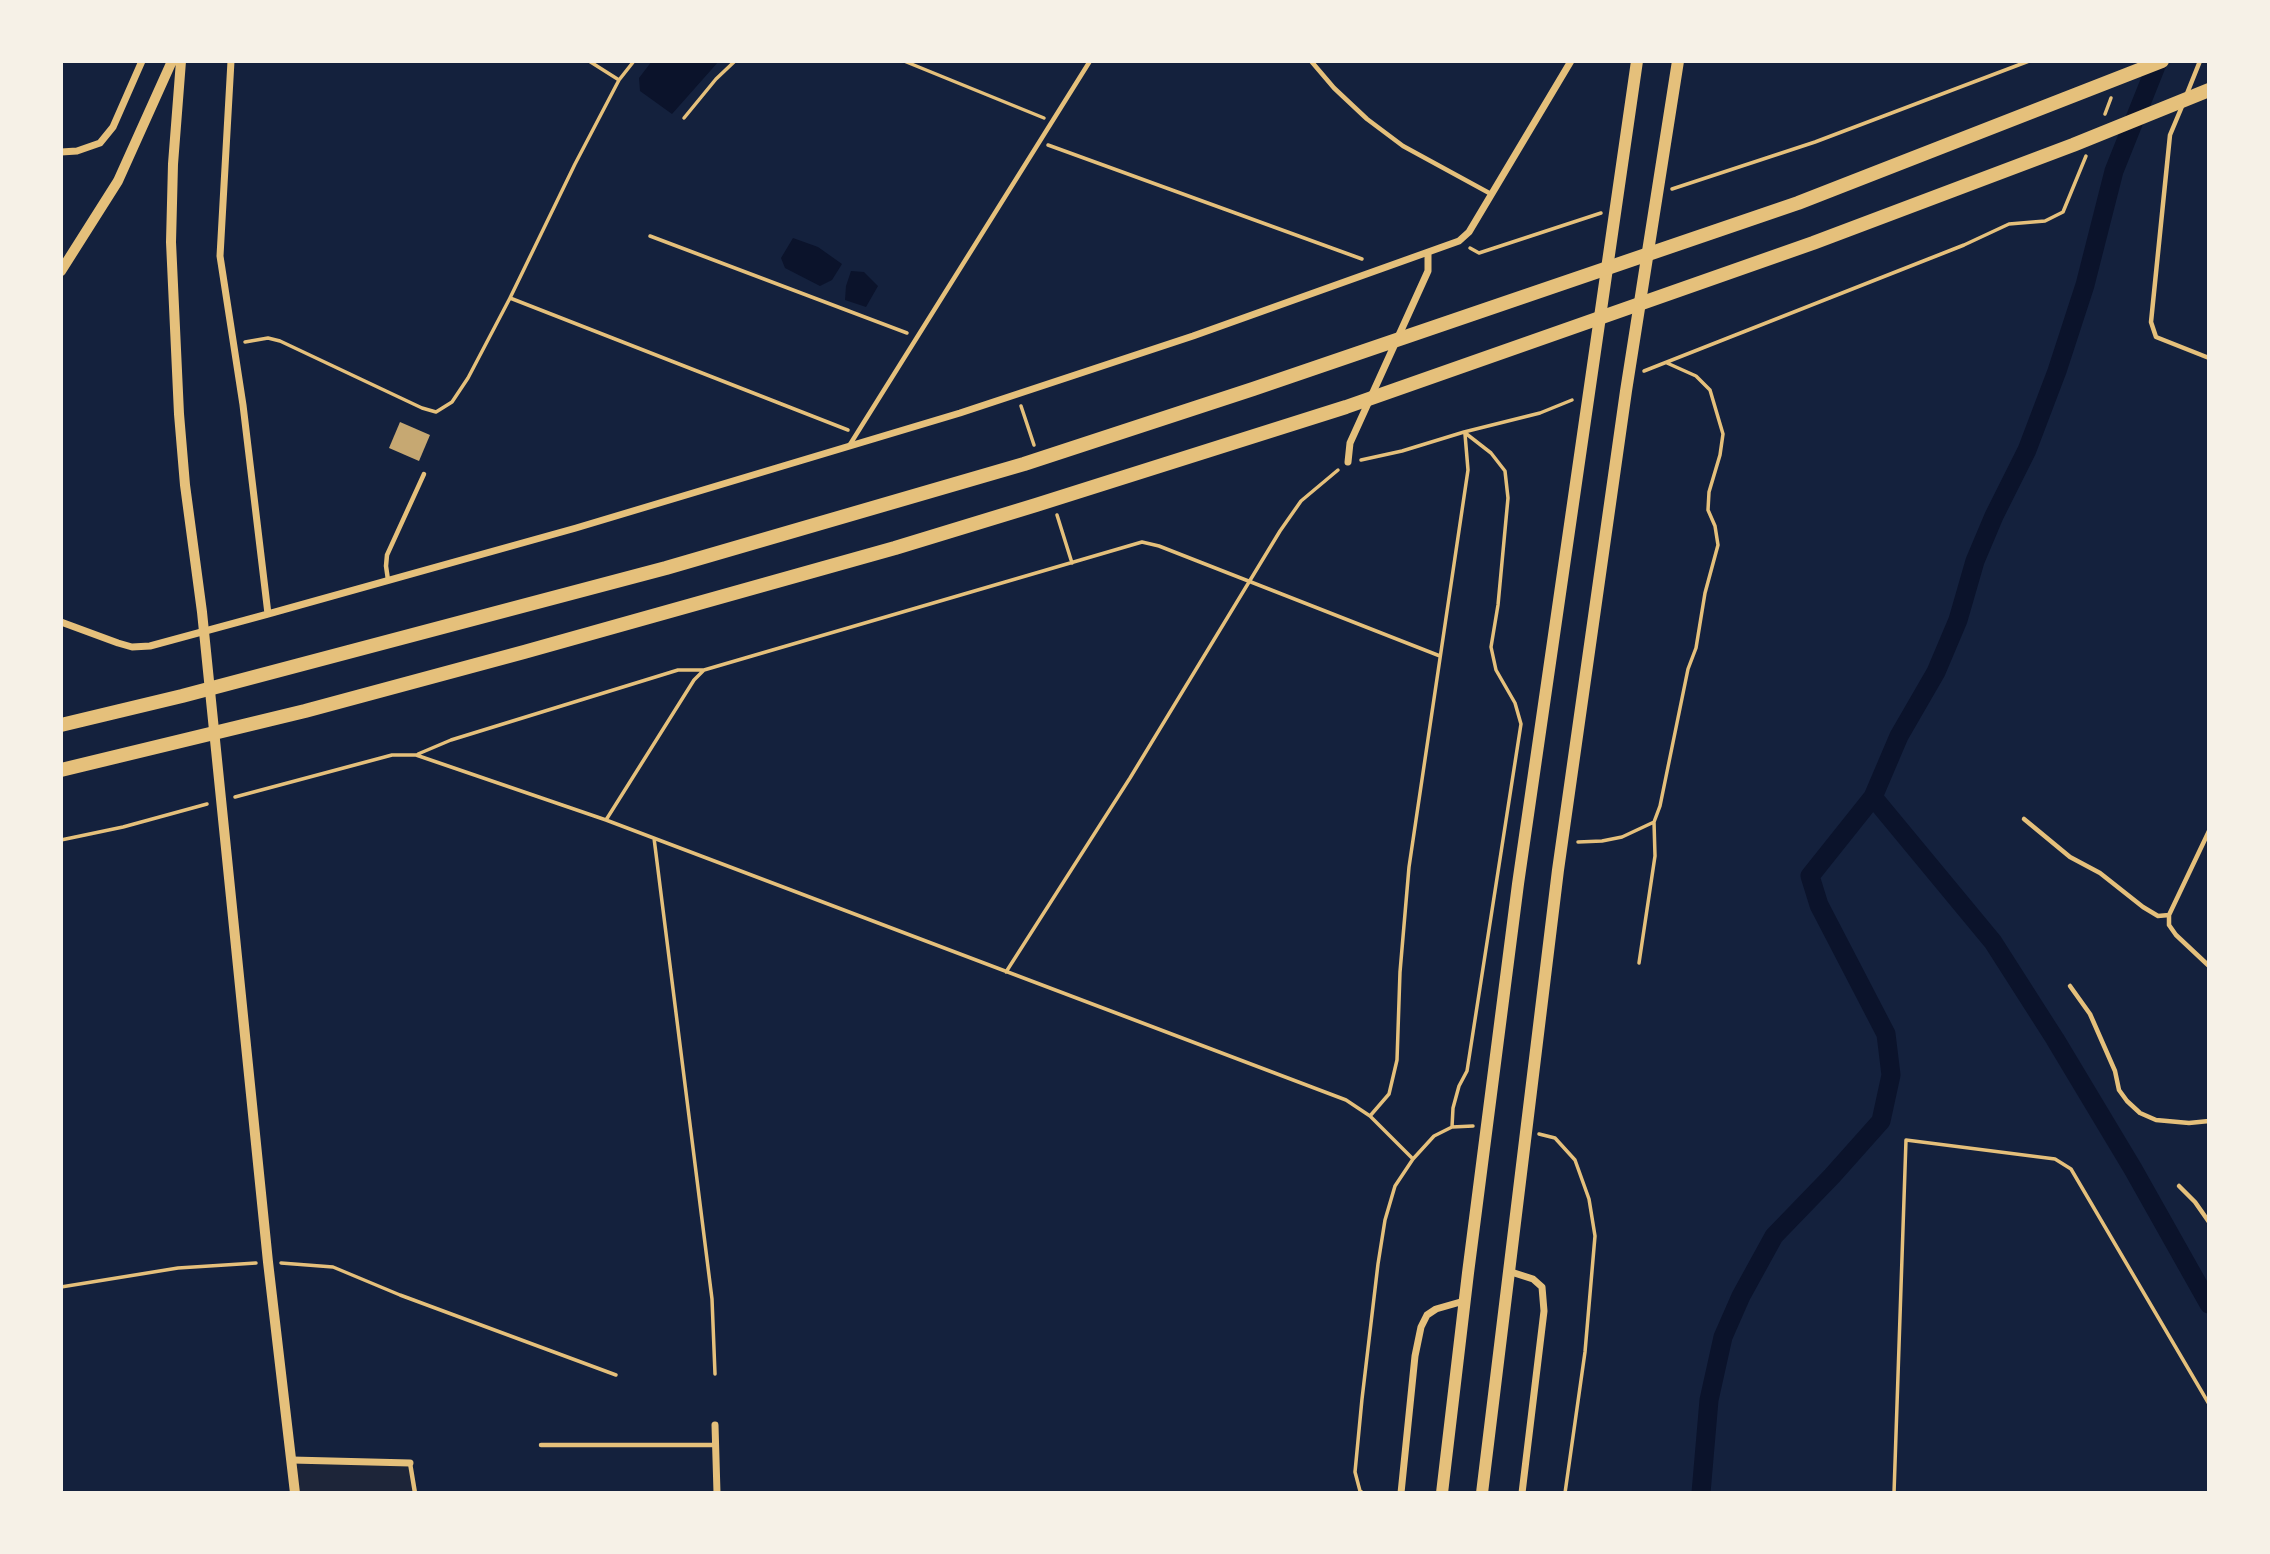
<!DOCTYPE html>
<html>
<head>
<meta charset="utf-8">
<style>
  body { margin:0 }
  #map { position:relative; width:2270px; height:1554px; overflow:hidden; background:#14213d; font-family:"DejaVu Sans",sans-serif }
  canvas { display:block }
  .frame { position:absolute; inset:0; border:63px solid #f6f1e7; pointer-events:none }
</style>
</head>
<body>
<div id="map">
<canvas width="2270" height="1554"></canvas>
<div class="frame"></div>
</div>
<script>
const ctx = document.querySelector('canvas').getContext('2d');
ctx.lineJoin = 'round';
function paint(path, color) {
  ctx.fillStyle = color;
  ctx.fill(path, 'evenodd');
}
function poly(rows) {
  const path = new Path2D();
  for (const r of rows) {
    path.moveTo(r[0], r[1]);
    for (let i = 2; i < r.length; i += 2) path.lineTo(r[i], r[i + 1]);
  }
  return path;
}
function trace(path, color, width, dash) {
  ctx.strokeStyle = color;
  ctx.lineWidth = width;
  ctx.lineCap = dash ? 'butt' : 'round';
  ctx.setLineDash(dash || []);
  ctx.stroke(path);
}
const green = poly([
  [292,1460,410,1463,415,1493,295,1493]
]);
const water = poly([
  [652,61,719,61,672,114,640,91,639,78],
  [793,238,818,247,842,264,832,280,820,286,785,268,781,258],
  [851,271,864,272,878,286,866,307,845,300,846,286]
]);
const canal = poly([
  [1873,797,1993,942,2055,1039,2133,1169,2209,1304],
  [1701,1493,1709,1400,1723,1337,1741,1296,1774,1236,1832,1176,1881,1121,1891,1075,1886,1034,1819,905,1810,876,1873,797,1899,736,1936,672,1958,620,1975,561,1994,516,2027,450,2057,371,2085,285,2114,171,2158,61]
]);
const building = poly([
  [400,422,430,435,419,461,389,448]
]);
const path = poly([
  [589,61,619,80],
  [904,61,1044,118],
  [2105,114,2111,98],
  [684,118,716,79,735,61],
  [1048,145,1362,259],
  [1672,189,1815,142,2029,61],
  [650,236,907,333],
  [1470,248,1479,253,1601,213],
  [510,298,848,430],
  [245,342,268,338,280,341,422,408,436,412,452,402,468,378,510,298,575,164,619,80,634,61],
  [1644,371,1964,245,2009,224,2045,221,2063,212,2086,156],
  [1021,406,1034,445],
  [1361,460,1402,451,1464,432,1540,413,1572,400],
  [1057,515,1072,563],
  [418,754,451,740,678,670,704,670],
  [235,797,392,755,416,755,606,820,1346,1100,1370,1116,1413,1159],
  [606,820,694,680,704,670,1142,542,1159,546,1440,656],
  [654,838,712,1299,715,1374],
  [61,840,123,827,207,804],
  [1578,842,1602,841,1622,837,1654,822,1660,806,1688,669,1696,648,1705,593,1718,545,1715,526,1708,510,1709,492,1720,455,1723,434,1710,390,1696,376,1667,363],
  [1639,963,1655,856,1654,822],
  [1006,972,1130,778,1280,531,1301,501,1338,470],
  [1370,1116,1389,1094,1397,1060,1400,972,1409,867,1468,470,1465,434],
  [1452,1127,1453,1108,1459,1086,1467,1071,1521,724,1515,703,1496,670,1491,647,1498,605,1508,498,1505,471,1491,453,1464,432],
  [1539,1134,1555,1138,1575,1160,1589,1199,1595,1236,1585,1352,1565,1493],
  [281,1263,333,1267,400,1295,616,1375],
  [61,1287,178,1268,256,1263],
  [1363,1493,1360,1491,1355,1472,1362,1399,1378,1264,1385,1220,1395,1186,1413,1159,1434,1136,1452,1127,1473,1126],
  [1894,1493,1906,1140,2055,1159,2071,1169,2209,1404]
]);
const service = poly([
  [1311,61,1334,88,1367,119,1403,146,1491,194],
  [2186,96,2200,61],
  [2183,104,2170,135,2151,322,2156,337,2209,358],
  [849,446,1090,61],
  [388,580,386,566,387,555,424,474],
  [2024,819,2070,857,2100,873,2143,907,2158,916,2169,915],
  [2209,831,2169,915,2169,925,2176,935,2209,966],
  [2070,986,2090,1014,2115,1071,2119,1090,2127,1101,2140,1113,2156,1120,2189,1123,2209,1121],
  [2179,1186,2195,1202,2209,1222],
  [541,1445,715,1445],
  [410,1463,415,1493]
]);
const minor = poly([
  [231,61,220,256,243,405,268,614],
  [61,152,77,151,100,143,113,127,142,61],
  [1348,462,1350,443,1428,271,1428,253],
  [61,622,118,643,132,647,150,646,268,614,576,528,960,413,1193,336,1459,241,1469,232,1571,61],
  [1508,1271,1533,1279,1542,1287,1544,1311,1522,1493],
  [715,1425,717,1493],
  [292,1460,410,1463],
  [1401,1493,1415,1356,1421,1327,1427,1315,1436,1309,1464,1301]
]);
const tertiary = poly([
  [181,61,173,164,171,242,179,414,185,485,202,612,268,1262,295,1493],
  [61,271,118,181,172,61]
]);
const primary = poly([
  [1442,1493,1468,1273,1518,884,1637,61],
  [1482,1493,1558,870,1626,391,1678,61]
]);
const motorway = poly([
  [61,725,182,696,666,568,1024,464,1253,389,1798,203,2162,61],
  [61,770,305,711,524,652,895,548,1036,505,1346,407,1813,243,2073,145,2209,90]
]);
paint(green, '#1d2539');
paint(water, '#0b132b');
trace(canal, '#0b132b', 19);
paint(building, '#c6a872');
trace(path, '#e5c07b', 3.5);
trace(service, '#e5c07b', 4.5);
trace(minor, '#e5c07b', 7);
trace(tertiary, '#e5c07b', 10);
trace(primary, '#e5c07b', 12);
trace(motorway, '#e5c07b', 14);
</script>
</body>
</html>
